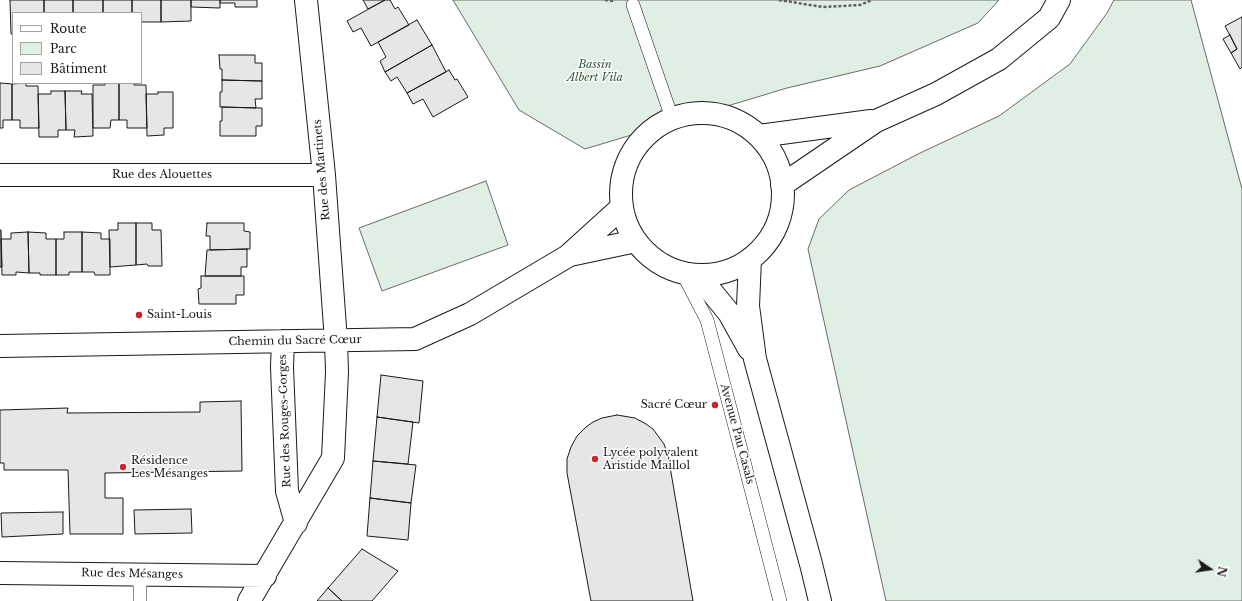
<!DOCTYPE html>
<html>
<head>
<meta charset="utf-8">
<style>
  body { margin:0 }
  #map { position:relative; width:1242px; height:601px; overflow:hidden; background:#fff; font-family:"Libre Baskerville",serif }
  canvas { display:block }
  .legend { position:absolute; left:12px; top:12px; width:130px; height:72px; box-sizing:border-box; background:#fff; border:1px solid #a3a3a3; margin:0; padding:5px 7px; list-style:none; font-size:12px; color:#1a1a1a }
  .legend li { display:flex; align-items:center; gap:8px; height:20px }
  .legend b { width:20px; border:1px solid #a3a3a3 }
  .north { position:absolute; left:1190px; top:549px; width:40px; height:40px; -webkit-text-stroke:3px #fff; paint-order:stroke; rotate:103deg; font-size:11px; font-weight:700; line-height:16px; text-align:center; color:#1a1a1a }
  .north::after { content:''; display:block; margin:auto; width:14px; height:18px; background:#1a1a1a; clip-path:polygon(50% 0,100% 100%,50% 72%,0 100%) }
</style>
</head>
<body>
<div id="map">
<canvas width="1242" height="601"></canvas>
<ul class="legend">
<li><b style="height:5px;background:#fff"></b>Route</li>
<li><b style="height:11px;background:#e0efe3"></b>Parc</li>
<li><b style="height:11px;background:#e6e6e6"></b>Bâtiment</li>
</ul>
<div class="north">N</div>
</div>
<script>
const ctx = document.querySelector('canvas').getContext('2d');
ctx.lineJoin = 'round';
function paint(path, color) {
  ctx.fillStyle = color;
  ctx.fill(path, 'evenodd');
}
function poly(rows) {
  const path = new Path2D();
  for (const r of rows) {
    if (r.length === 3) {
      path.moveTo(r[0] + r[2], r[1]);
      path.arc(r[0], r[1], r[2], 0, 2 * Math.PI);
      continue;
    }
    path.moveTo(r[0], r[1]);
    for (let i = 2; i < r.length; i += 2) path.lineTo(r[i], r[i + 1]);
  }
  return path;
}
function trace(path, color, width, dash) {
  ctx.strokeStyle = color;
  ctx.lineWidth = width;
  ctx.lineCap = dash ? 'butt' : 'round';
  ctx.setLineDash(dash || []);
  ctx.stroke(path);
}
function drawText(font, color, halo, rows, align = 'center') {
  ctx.font = font + ' "Libre Baskerville",serif';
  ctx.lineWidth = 3;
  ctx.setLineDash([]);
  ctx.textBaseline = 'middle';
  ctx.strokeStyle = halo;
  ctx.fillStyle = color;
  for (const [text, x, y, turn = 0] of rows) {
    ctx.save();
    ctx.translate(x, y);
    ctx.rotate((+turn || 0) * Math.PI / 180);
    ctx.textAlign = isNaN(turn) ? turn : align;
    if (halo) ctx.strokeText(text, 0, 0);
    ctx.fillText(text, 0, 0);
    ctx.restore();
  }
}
const green = poly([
  [453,0,999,0,978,23,880,66,787,88,585,149,519,110,453,0],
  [1114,0,1191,0,1242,189,1242,601,886,601,808,249,819,219,849,190,920,153,999,116,1070,64,1107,13,1114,0],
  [486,181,508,245,382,291,359,228,486,181]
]);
const building = poly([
  [10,0,44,0,44,13,13,13,13,34,11,34,10,0],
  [44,0,73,0,73,13,44,13,44,0],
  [73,0,103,0,103,13,73,13,73,0],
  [103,0,132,0,132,13,103,13,103,0],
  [132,0,161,0,161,22,141,22,141,13,132,13,132,0],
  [161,0,191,0,191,21,161,22,161,0],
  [191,0,220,0,220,8,191,7,191,0],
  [220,0,257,0,257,7,235,7,235,3,220,3,220,0],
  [363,0,385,0,368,9,363,0],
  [385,0,390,0,395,9,398,7,409,25,371,46,361,28,353,32,347,21,385,0],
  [1242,17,1242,67,1240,69,1231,53,1237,49,1225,26,1242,17],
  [417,20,432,45,385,72,380,61,386,57,378,42,417,20],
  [1230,35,1237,49,1231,53,1223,39,1230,35],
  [432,45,446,72,407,93,397,77,391,81,385,72,432,45],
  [219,55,255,55,255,63,262,63,262,81,222,80,222,69,220,69,219,55],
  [449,70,455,80,457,79,468,97,433,117,423,99,413,104,407,93,449,70],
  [222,80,262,81,262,99,255,99,256,108,220,107,220,92,222,92,222,80],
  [0,83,12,84,12,120,3,120,3,128,0,128,0,83],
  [26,83,26,86,38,86,39,128,20,128,20,120,12,120,12,84,26,83],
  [105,83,119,83,119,120,111,120,110,128,93,128,93,85,105,85,105,83],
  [119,83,134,83,134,85,146,85,147,128,127,128,127,120,119,120,119,83],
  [51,91,65,91,66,130,58,130,58,137,39,137,38,94,51,94,51,91],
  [65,91,82,91,81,94,92,94,93,136,74,137,75,130,66,130,65,91],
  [158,92,173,92,173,128,164,128,164,135,147,136,146,94,158,94,158,92],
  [222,107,262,108,262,126,256,126,256,136,220,136,220,121,222,121,222,107],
  [118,223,136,223,136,265,110,267,109,230,118,230,118,223],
  [136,223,152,223,152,230,161,230,162,266,148,266,147,264,136,265,136,223],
  [207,223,244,223,244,231,250,232,250,249,210,250,210,236,206,236,207,223],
  [0,230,1,230,2,267,0,267,0,230],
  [28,232,29,273,16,272,16,275,2,275,1,239,11,239,11,233,28,232],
  [28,232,46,233,46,239,56,239,56,275,40,275,40,273,29,273,28,232],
  [64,232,82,232,82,272,69,272,69,275,56,275,56,239,64,239,64,232],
  [82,232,101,233,101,239,110,239,110,275,95,275,94,272,82,272,82,232],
  [247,249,247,267,241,267,241,276,205,276,207,250,247,249],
  [201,276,244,276,244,295,236,295,236,304,199,304,198,289,201,288,201,276],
  [381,375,423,381,419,423,377,417,381,375],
  [241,401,242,471,105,473,105,498,123,498,123,534,70,534,68,470,4,470,4,463,0,463,0,410,68,408,67,413,200,412,200,402,241,401],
  [617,415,635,418,646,424,653,429,664,444,668,455,693,601,591,601,567,473,567,459,571,447,577,436,586,427,593,422,602,418,617,415],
  [377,417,413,422,408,464,373,461,377,417],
  [373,461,416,465,411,503,370,498,373,461],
  [370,498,411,503,408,540,367,536,370,498],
  [191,509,192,533,135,534,134,510,191,509],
  [63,512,63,534,2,537,1,513,63,512],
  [362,549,398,571,372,601,342,601,328,588,362,549],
  [328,588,342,601,317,601,328,588]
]);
const path = poly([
  [605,0,613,1],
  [779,0,823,7,860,5,872,0]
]);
const service = poly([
  [633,5,672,118],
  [682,272,707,320,734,423,780,601],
  [140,601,140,574]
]);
const minor = poly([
  [702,194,81],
  [759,136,871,121],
  [0,175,324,175],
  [782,185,876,121,936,94,999,59,1049,18,1059,0],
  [570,255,636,241],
  [750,259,748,306,755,359,811,564,820,601],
  [698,275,729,313,749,349],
  [283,341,282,367,287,491,296,523],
  [0,346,415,339,470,314,568,256,622,207],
  [0,573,265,576],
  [249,601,333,458,337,372,336,341,324,175,306,0]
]);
const markers = [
  [139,315,4,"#c62828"],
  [715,405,4,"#c62828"],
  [595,459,4,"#c62828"],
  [123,467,4,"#c62828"]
];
const parkNames = [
  ["Bassin",595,65],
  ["Albert Vila",595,78]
];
const streetNames = [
  ["Rue des Martinets",322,170,-95],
  ["Rue des Alouettes",162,175],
  ["Chemin du Sacré Cœur",295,341,-1],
  ["Rue des Rouges-Gorges",285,421,-92],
  ["Avenue Pau Casals",737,434,75],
  ["Rue des Mésanges",132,574,1]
];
const poiNames = [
  ["Saint-Louis",147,315],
  ["Sacré Cœur",707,405,"right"],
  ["Lycée polyvalent",603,453],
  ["Aristide Maillol",603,466],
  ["Résidence",131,461],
  ["Les Mésanges",131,474]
];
paint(green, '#e0efe3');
trace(green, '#6a6a6a', 1);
paint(building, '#e6e6e6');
trace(building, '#1a1a1a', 1);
trace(service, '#1a1a1a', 14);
trace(minor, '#1a1a1a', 24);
trace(path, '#5f5f5f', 2.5, [3, 2]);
trace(service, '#fff', 13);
trace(minor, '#fff', 22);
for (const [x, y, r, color] of markers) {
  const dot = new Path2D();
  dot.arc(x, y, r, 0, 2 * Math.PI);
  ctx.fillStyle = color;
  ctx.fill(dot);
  trace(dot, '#fff', 1.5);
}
drawText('italic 11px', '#2b5a34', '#fff', parkNames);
drawText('11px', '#1a1a1a', '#fff', streetNames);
drawText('11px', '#1a1a1a', '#fff', poiNames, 'left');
</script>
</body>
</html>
